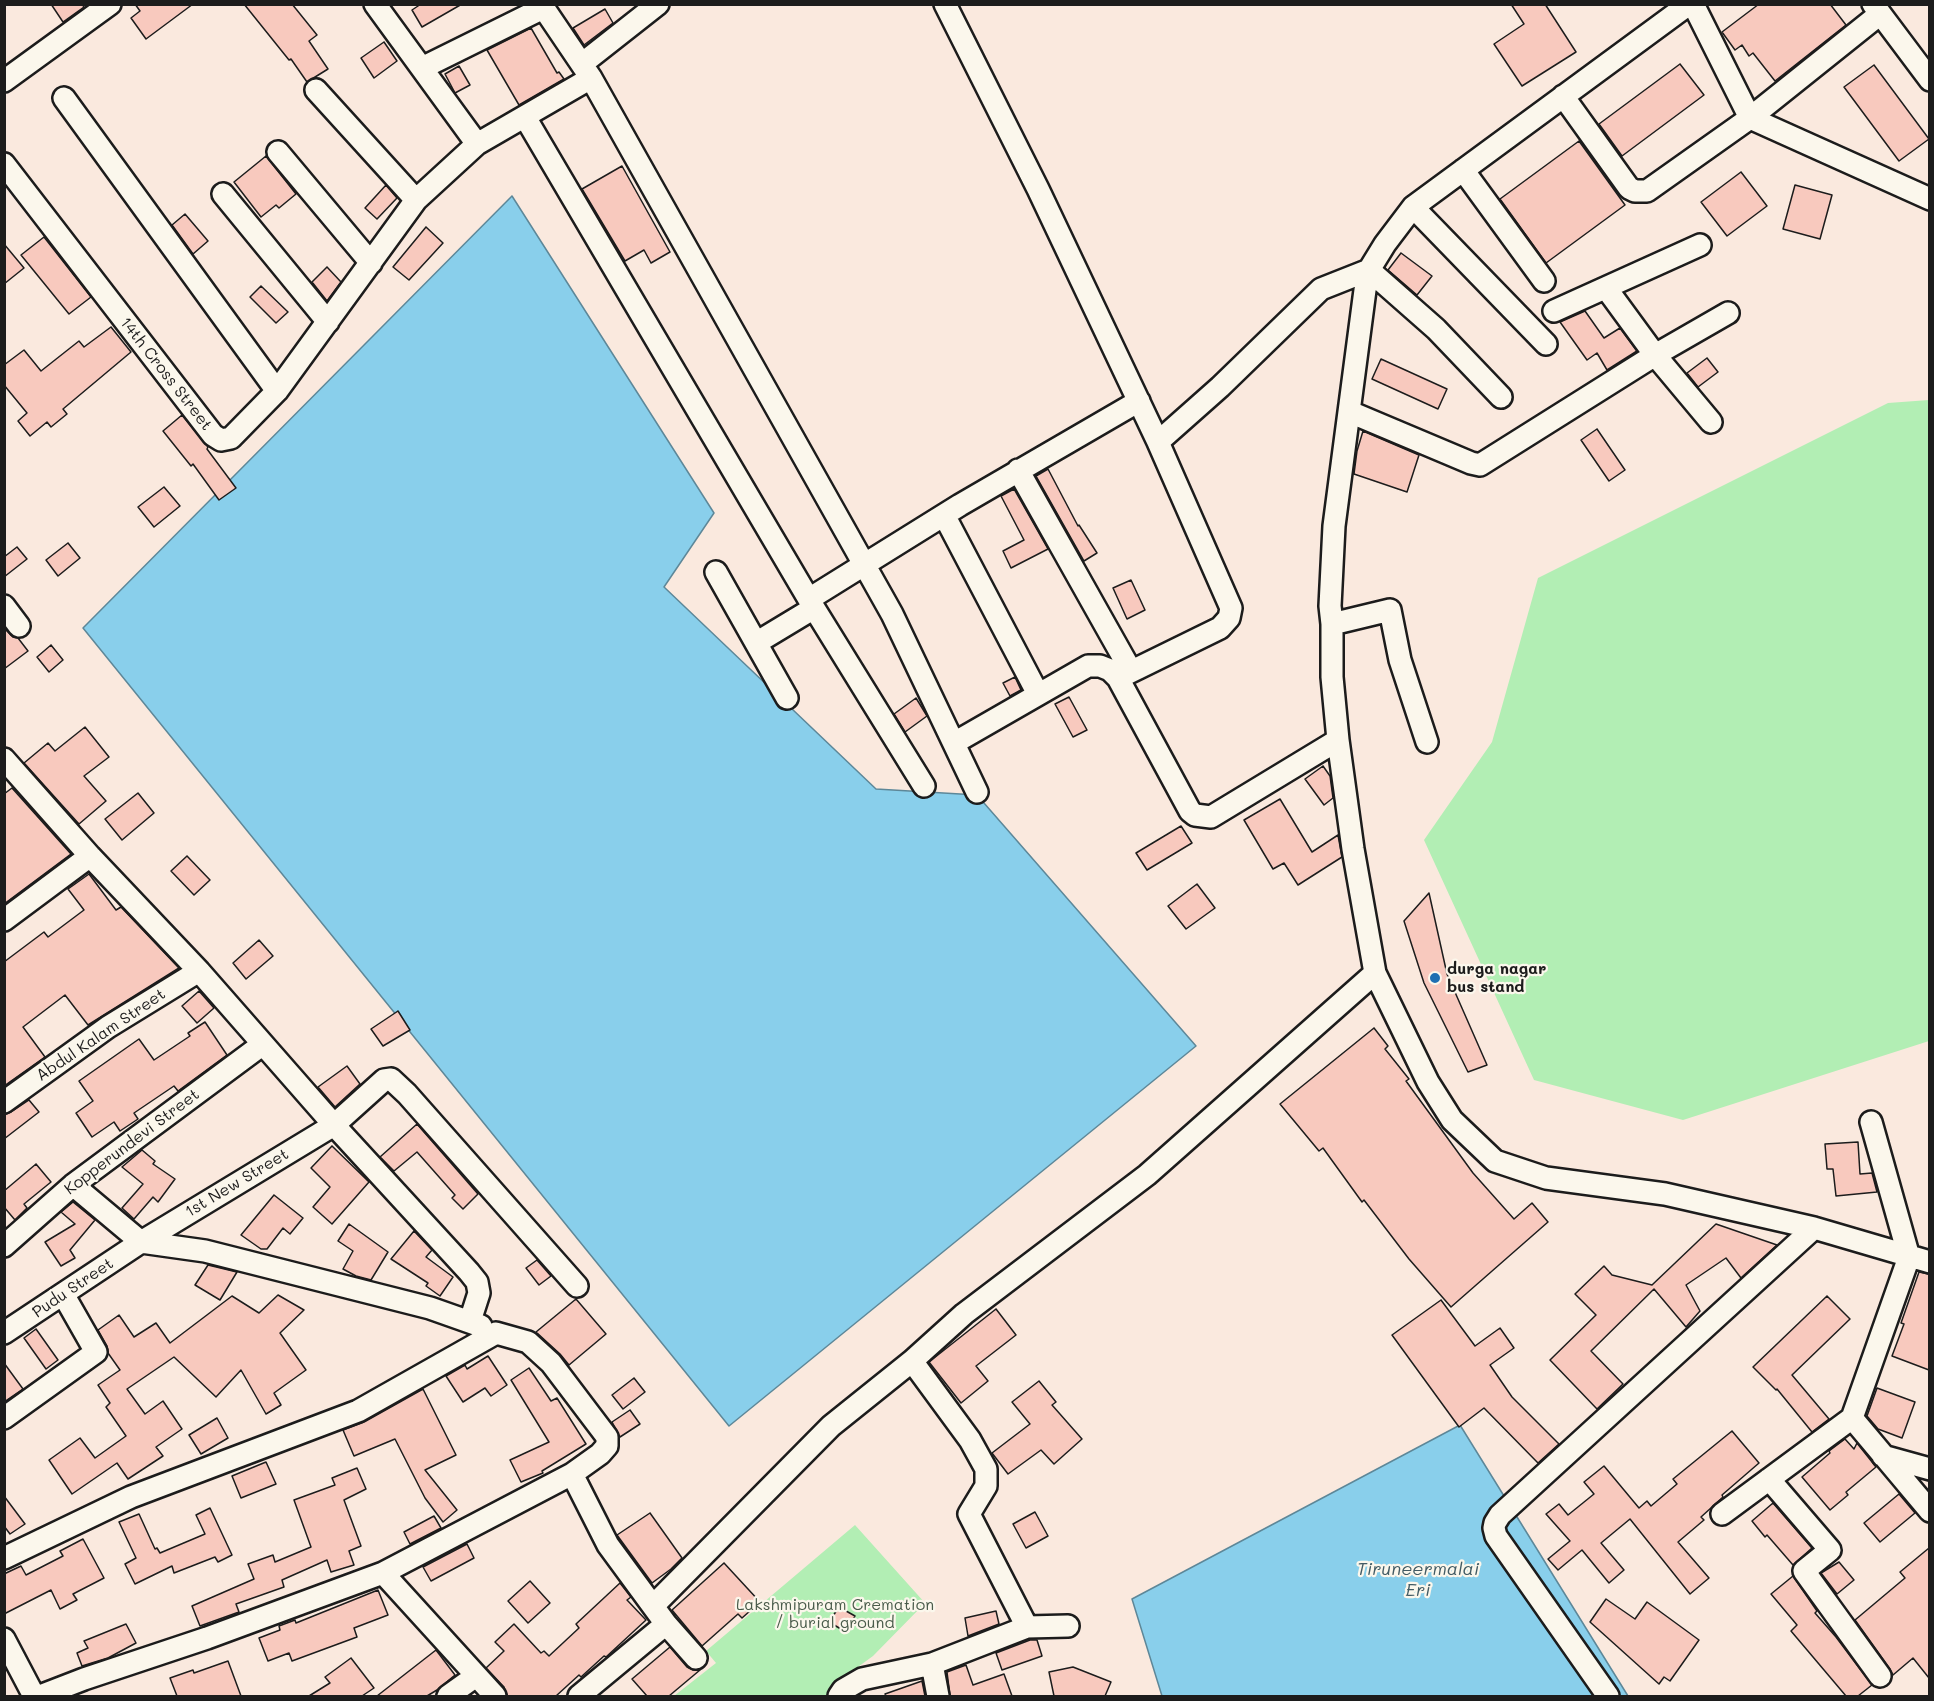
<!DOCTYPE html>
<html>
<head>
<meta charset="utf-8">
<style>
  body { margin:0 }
  #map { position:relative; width:1934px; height:1701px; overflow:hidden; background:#fae9de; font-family:Mali,sans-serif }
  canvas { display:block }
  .frame { position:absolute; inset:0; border:6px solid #1c1c1c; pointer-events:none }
</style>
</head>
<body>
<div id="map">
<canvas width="1934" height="1701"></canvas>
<div class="frame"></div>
</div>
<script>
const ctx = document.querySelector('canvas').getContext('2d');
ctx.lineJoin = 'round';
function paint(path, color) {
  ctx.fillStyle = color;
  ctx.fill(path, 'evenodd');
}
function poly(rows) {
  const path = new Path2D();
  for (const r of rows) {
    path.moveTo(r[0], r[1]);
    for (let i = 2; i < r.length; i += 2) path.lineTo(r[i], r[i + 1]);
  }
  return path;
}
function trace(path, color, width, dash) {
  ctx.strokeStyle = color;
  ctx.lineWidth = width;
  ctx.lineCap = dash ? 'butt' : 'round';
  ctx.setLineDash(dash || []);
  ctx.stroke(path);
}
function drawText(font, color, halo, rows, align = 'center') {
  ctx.font = font + ' Mali,sans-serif';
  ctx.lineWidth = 4.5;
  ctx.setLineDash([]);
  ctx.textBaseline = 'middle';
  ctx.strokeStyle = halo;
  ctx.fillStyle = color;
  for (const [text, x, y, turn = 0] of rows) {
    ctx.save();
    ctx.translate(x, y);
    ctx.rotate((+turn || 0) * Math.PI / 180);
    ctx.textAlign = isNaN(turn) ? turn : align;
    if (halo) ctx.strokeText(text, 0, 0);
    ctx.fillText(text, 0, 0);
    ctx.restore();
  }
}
const green = poly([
  [1929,400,1929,1041,1683,1120,1534,1080,1424,840,1492,742,1538,578,1888,403],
  [855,1525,925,1603,873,1656,840,1680,827,1696,674,1696,716,1663,706,1651]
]);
const water = poly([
  [512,196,714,513,664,587,876,789,977,795,1196,1046,729,1426,83,628,512,196],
  [1460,1425,1628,1696,1162,1696,1132,1599,1460,1425]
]);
const building = poly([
  [51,4,82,4,84,7,63,22,51,4],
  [135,4,193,4,146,39,131,18,140,11,135,4],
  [244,4,292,4,317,35,309,41,328,69,307,82,291,59,289,60,244,4],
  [421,4,462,4,422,27,412,10,421,4],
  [1511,4,1545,4,1576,52,1522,86,1494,44,1524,24,1511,4],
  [1759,4,1830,4,1846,25,1775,81,1753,53,1749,56,1742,45,1735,50,1722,32,1759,4],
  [605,9,613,23,584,45,573,28,605,9],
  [531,28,557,73,559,72,564,79,519,105,487,50,531,28],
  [384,42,397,61,374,78,361,58,384,42],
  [1680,64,1704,95,1622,156,1599,124,1680,64],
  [1874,65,1929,139,1899,161,1844,87,1874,65],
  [459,66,470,85,455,93,445,74,459,66],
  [1579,141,1625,205,1546,263,1500,199,1579,141],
  [266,156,296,194,279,208,276,205,261,217,234,182,266,156],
  [622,166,670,252,651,263,644,250,625,261,582,189,622,166],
  [1741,172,1767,206,1727,236,1701,202,1741,172],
  [386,185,397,198,377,219,365,208,386,185],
  [1795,185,1832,195,1820,239,1783,229,1795,185],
  [185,214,208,241,193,254,172,225,185,214],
  [426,227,443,243,409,280,393,267,426,227],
  [44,237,91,297,69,314,21,255,44,237],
  [4,244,24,268,4,284,4,244],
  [1401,253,1432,276,1417,295,1388,270,1401,253],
  [327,267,341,282,327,301,312,282,327,267],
  [261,286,288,312,276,323,250,297,261,286],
  [1585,311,1604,338,1620,328,1637,351,1607,370,1597,353,1587,360,1560,322,1585,311],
  [111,327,131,352,63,409,67,414,51,427,47,422,30,436,18,421,27,413,4,385,4,365,24,350,41,371,79,341,84,347,111,327],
  [1707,358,1718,372,1698,387,1687,373,1707,358],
  [1381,359,1447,389,1438,409,1372,379,1381,359],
  [182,415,208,447,207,449,236,488,219,500,193,464,191,466,163,431,182,415],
  [1597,429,1625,470,1609,481,1581,440,1597,429],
  [1363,431,1419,455,1407,492,1354,474,1357,451,1363,431],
  [1048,469,1078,526,1079,525,1097,553,1084,561,1036,476,1048,469],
  [164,487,180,506,154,527,138,507,164,487],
  [1014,489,1048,549,1011,568,1003,551,1024,540,1001,496,1014,489],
  [68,543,80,558,58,576,46,560,68,543],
  [17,547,27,559,4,577,4,557,17,547],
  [1131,580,1145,610,1127,619,1113,588,1131,580],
  [4,628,13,637,18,638,28,651,4,669,4,628],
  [51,645,63,660,49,672,37,657,51,645],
  [1015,677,1021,690,1010,696,1003,683,1015,677],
  [1069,697,1087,730,1073,737,1055,704,1069,697],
  [916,698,927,716,905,732,894,714,916,698],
  [85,727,109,757,84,776,106,801,79,824,24,763,48,743,55,751,85,727],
  [1323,766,1330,776,1333,798,1324,805,1305,779,1323,766],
  [12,788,71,854,4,904,4,794,12,788],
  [138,793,154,813,122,840,105,819,138,793],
  [1280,799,1312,852,1338,835,1342,857,1298,885,1284,863,1273,869,1244,820,1280,799],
  [1181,826,1192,843,1147,870,1136,853,1181,826],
  [187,856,210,880,194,895,171,871,187,856],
  [89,874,116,910,121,907,179,968,88,1025,65,995,23,1027,45,1057,4,1086,4,962,44,932,48,937,84,910,68,889,89,874],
  [1197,884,1215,908,1186,929,1168,906,1197,884],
  [1429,893,1447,974,1487,1065,1468,1072,1424,983,1404,921,1429,893],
  [259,940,273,956,246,979,233,963,259,940],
  [199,991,214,1008,197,1023,182,1006,199,991],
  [398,1011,410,1030,383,1046,371,1029,398,1011],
  [205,1022,227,1055,178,1091,174,1086,134,1113,138,1119,120,1131,114,1122,92,1137,76,1113,93,1101,79,1081,139,1039,154,1060,190,1036,188,1033,205,1022],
  [1374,1028,1388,1046,1385,1049,1409,1079,1406,1081,1473,1173,1514,1219,1532,1203,1548,1222,1451,1307,1409,1259,1364,1200,1362,1202,1323,1148,1319,1151,1280,1104,1374,1028],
  [347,1066,360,1084,335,1107,318,1087,347,1066],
  [29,1100,39,1112,4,1139,4,1115,11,1112,29,1100],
  [417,1124,478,1194,463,1209,452,1198,455,1195,417,1152,394,1171,380,1157,417,1124],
  [1858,1142,1860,1174,1872,1173,1877,1192,1836,1196,1833,1169,1827,1169,1825,1144,1858,1142],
  [332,1146,369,1182,332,1224,313,1207,330,1187,311,1168,332,1146],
  [142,1150,155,1161,153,1164,175,1179,158,1202,153,1197,134,1219,122,1208,143,1184,122,1167,142,1150],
  [36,1164,51,1182,24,1204,27,1208,15,1220,4,1207,4,1191,36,1164],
  [274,1195,303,1218,290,1234,283,1228,267,1249,261,1249,241,1235,274,1195],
  [73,1202,95,1220,70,1250,75,1258,61,1266,45,1242,75,1224,61,1212,73,1202],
  [349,1224,388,1252,371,1280,356,1276,343,1269,353,1251,338,1241,349,1224],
  [1716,1224,1777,1245,1741,1278,1726,1258,1686,1285,1700,1311,1686,1327,1654,1289,1591,1351,1623,1384,1597,1409,1550,1360,1596,1315,1575,1294,1604,1266,1612,1275,1652,1285,1716,1224],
  [414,1231,432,1250,426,1257,453,1277,440,1296,426,1286,428,1283,391,1259,414,1231],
  [537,1260,551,1276,539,1285,526,1268,537,1260],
  [208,1265,237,1272,220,1300,195,1285,208,1265],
  [1919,1272,1929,1274,1929,1370,1892,1356,1904,1324,1901,1323,1919,1272],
  [278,1295,304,1310,280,1333,306,1370,274,1393,281,1405,266,1414,241,1370,216,1397,174,1357,127,1389,145,1414,163,1401,182,1429,156,1447,163,1456,128,1479,117,1463,72,1494,49,1460,80,1438,95,1458,126,1436,106,1407,110,1403,98,1385,120,1370,108,1353,107,1346,98,1330,119,1315,134,1337,156,1323,170,1343,232,1296,259,1313,278,1295],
  [1827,1296,1850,1319,1792,1375,1829,1419,1812,1432,1777,1389,1776,1390,1753,1367,1827,1296],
  [576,1299,606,1334,569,1365,560,1354,536,1332,576,1299],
  [1441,1300,1475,1346,1500,1328,1514,1348,1490,1365,1512,1397,1559,1444,1538,1463,1484,1408,1459,1427,1392,1335,1441,1300],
  [996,1309,1016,1335,976,1366,988,1381,961,1403,929,1362,996,1309],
  [36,1329,58,1360,46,1369,24,1338,36,1329],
  [488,1356,507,1385,491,1396,485,1388,463,1402,446,1376,465,1365,467,1369,488,1356],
  [4,1363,23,1389,4,1402,4,1363],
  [529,1368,551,1401,557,1398,586,1444,542,1471,543,1473,521,1482,510,1460,549,1442,511,1380,529,1368],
  [634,1378,645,1392,623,1409,612,1395,634,1378],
  [1039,1381,1056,1402,1052,1405,1082,1439,1054,1464,1041,1450,1008,1474,992,1453,1030,1424,1012,1402,1039,1381],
  [1877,1388,1915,1402,1902,1438,1878,1429,1867,1416,1877,1388],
  [423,1389,456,1455,425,1470,457,1510,443,1522,425,1498,395,1439,354,1456,343,1430,364,1422,423,1389],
  [630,1410,640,1424,620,1437,612,1422,630,1410],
  [217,1418,228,1438,201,1454,189,1435,217,1418],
  [1732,1431,1759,1463,1722,1495,1723,1497,1701,1517,1704,1520,1678,1542,1709,1578,1690,1594,1630,1519,1601,1543,1624,1570,1609,1583,1582,1550,1558,1570,1548,1559,1570,1541,1546,1514,1559,1504,1568,1515,1594,1494,1584,1482,1604,1466,1639,1508,1647,1501,1651,1506,1677,1484,1673,1479,1732,1431],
  [1845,1439,1854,1449,1857,1443,1876,1467,1846,1492,1848,1495,1830,1510,1802,1477,1830,1453,1829,1451,1845,1439],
  [266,1462,276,1484,241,1498,232,1476,266,1462],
  [357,1468,366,1489,344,1500,361,1546,349,1551,354,1565,331,1572,327,1560,282,1580,284,1587,236,1604,239,1612,200,1626,192,1606,254,1579,248,1564,273,1555,275,1562,311,1547,294,1500,335,1485,332,1478,357,1468],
  [1899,1494,1915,1513,1880,1542,1864,1523,1899,1494],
  [4,1496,25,1524,10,1534,4,1526,4,1496],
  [1773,1503,1812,1548,1793,1565,1767,1535,1765,1537,1752,1521,1773,1503],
  [210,1508,232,1555,218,1562,215,1557,174,1573,172,1566,135,1584,125,1564,136,1558,119,1522,139,1514,155,1549,157,1548,160,1553,205,1534,196,1515,210,1508],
  [1035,1512,1048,1536,1026,1548,1013,1524,1035,1512],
  [650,1513,682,1558,671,1569,652,1583,617,1535,650,1513],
  [434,1516,441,1528,410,1544,404,1532,434,1516],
  [83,1539,104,1578,73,1594,77,1600,60,1609,51,1590,4,1614,4,1574,21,1566,26,1575,63,1556,60,1551,83,1539],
  [467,1544,474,1558,431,1581,423,1567,467,1544],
  [1929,1548,1929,1678,1913,1658,1893,1675,1890,1669,1855,1620,1905,1578,1900,1572,1929,1548],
  [1839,1562,1854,1580,1837,1594,1821,1573,1839,1562],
  [724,1563,760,1602,742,1618,738,1614,702,1646,672,1610,724,1563],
  [1793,1576,1817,1611,1815,1613,1836,1637,1872,1685,1858,1696,1846,1696,1791,1631,1797,1625,1771,1594,1793,1576],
  [530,1581,550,1603,528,1623,508,1601,530,1581],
  [620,1583,631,1597,627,1600,646,1620,606,1657,604,1656,581,1677,579,1675,556,1696,507,1696,504,1687,486,1668,504,1651,495,1642,514,1624,541,1653,544,1651,549,1656,579,1628,576,1624,620,1583],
  [378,1590,388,1615,354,1628,357,1637,292,1661,289,1653,268,1661,259,1638,280,1630,279,1626,295,1620,296,1623,378,1590],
  [1606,1599,1635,1619,1647,1602,1699,1640,1670,1681,1664,1677,1659,1684,1590,1622,1606,1599],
  [839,1607,855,1616,846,1632,829,1622,839,1607],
  [996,1611,999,1624,968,1636,965,1618,996,1611],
  [126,1624,136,1643,108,1658,82,1666,77,1653,88,1648,84,1641,126,1624],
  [1030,1640,1037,1640,1042,1656,1002,1670,996,1653,1030,1640],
  [670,1647,687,1667,693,1670,700,1670,669,1696,647,1696,632,1679,670,1647],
  [436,1650,455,1675,437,1690,427,1696,377,1696,436,1650],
  [351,1658,374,1688,362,1696,309,1696,330,1683,325,1677,351,1658],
  [228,1661,241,1696,177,1696,170,1678,193,1670,194,1673,228,1661],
  [966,1665,973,1685,1004,1674,1012,1696,950,1696,947,1672,966,1665],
  [1073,1667,1111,1682,1105,1696,1054,1696,1049,1672,1073,1667],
  [922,1681,925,1696,886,1696,885,1694,922,1681]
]);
const minor = poly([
  [375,4,477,144],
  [541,4,591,78,892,614,977,792],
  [945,4,1038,189,1158,442,1231,608,1229,618,1220,628,1118,678],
  [1689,4,1413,207,1385,244,1369,270,1365,290,1334,526,1330,606,1332,624,1332,677,1338,740,1353,849,1375,973,1428,1082,1452,1120,1495,1161,1546,1178,1665,1194,1814,1228,1930,1262],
  [1693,4,1750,118,1930,199],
  [1873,4,1930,80],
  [583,63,658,4],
  [422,68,543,8],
  [4,81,110,4],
  [316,90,416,200],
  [1563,96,1629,188,1635,191,1647,191,1750,118,1880,14],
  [64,98,277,391],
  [525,117,814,608,924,786],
  [278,152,371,263],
  [4,164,213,435,221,440,231,438,277,391,416,200,477,144,591,78],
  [1463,170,1544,281],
  [223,194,328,322],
  [1413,207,1546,344],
  [1606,288,1655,355,1711,422],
  [1554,311,1700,245],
  [1350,412,1471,463,1480,465,1655,355,1728,313],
  [1158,442,1220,387,1321,289,1369,270,1436,329,1501,397],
  [1018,470,1131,671],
  [944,515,1038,694],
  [716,572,787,698],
  [809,599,960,505,1139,401],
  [4,606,19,626],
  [1332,624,1390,610,1400,660,1427,742],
  [756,643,814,608],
  [954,743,1088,666,1100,666,1110,670,1118,678,1190,811,1195,815,1211,817,1338,740],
  [4,759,90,856,199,971,334,1125,469,1272,477,1282,479,1293,470,1321],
  [4,920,90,856],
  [4,1102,108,1027,199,971],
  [1871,1122,1909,1257,1852,1418,1930,1511],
  [73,1185,141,1242,205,1251,430,1308,481,1326],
  [4,1246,73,1185,263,1044],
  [4,1333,141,1242,334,1125,384,1080,391,1079,407,1094,577,1286],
  [912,1361,970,1440,986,1469,986,1486,969,1514,1027,1627],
  [4,1418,96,1352,63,1294],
  [1883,1456,1930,1469],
  [1769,1479,1830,1550,1804,1571,1880,1676],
  [1722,1514,1852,1418],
  [4,1558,131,1497,358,1411,496,1333,528,1342,551,1363,607,1437,607,1446,600,1454,572,1474,608,1545,666,1624,696,1658],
  [383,1573,495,1696],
  [653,1606,831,1426,912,1361,964,1314,1147,1175,1375,973],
  [4,1639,34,1696],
  [932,1664,938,1696],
  [40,1696,84,1679,207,1638,383,1573,572,1474],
  [448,1696,476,1676],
  [579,1696,666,1624],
  [839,1696,843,1690,862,1679,932,1664,1027,1627,1068,1626],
  [1608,1696,1496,1536,1494,1528,1495,1523,1500,1515,1814,1228]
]);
const markers = [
  [1435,978,6,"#1f6fb2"]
];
const streetNames = [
  ["14th Cross Street",166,374,52],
  ["Abdul Kalam Street",101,1035,-34],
  ["Kopperundevi Street",132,1142,-37],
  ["1st New Street",237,1183,-31],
  ["Pudu Street",73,1288,-34]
];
const poiNames = [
  ["durga nagar",1447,969],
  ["bus stand",1447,987]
];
const parkNames = [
  ["Lakshmipuram Cremation",835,1605],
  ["/ burial ground",835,1623]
];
const waterNames = [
  ["Tiruneermalai",1418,1569],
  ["Eri",1418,1590]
];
paint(green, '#b2eeb4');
paint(water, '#89cfeb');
trace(water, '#5d8798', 1.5);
paint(building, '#f8c9be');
trace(building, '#1c1c1c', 1.5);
trace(minor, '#1c1c1c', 26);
trace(minor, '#fbf7ec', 21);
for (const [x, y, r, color] of markers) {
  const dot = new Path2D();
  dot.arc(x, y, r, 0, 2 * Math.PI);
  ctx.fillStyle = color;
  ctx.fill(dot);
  trace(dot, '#fbf7ec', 2);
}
drawText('16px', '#1c1c1c', '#fbf7ec', streetNames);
drawText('bold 16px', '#1c1c1c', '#fbf7ec', poiNames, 'left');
drawText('16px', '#495b4a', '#fbf7ec', parkNames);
drawText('italic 18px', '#425b64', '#fbf7ec', waterNames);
</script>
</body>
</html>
